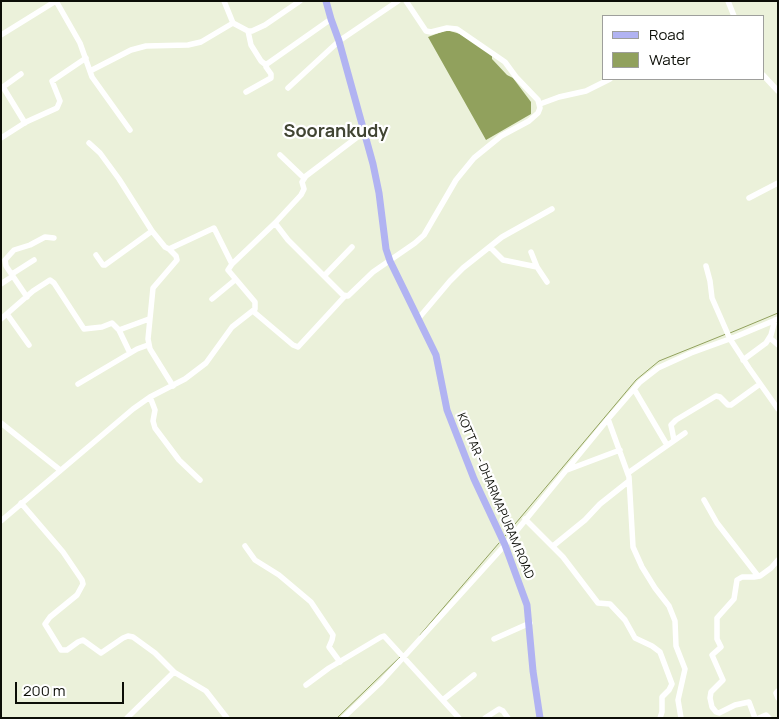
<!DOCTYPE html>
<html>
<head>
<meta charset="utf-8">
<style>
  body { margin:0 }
  #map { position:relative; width:779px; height:719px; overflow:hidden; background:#ebf1da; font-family:Manrope,sans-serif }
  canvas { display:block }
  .frame { position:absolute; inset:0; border:2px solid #0c0e07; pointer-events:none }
  .legend { position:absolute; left:602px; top:15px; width:162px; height:65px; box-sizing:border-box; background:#fff; border:1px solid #9e9f9c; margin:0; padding:6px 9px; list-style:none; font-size:15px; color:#0c0e07 }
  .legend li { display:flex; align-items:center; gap:10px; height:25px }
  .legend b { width:25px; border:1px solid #9e9f9c }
  .scale { position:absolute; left:15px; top:682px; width:109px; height:22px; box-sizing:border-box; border:2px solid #0c0e07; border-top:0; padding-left:6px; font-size:15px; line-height:18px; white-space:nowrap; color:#0c0e07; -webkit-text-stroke:4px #fff; paint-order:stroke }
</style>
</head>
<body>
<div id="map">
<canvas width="779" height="719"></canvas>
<div class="frame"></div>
<ul class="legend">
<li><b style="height:6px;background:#b1b3f2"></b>Road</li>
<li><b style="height:14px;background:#91a15d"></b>Water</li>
</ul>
<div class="scale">200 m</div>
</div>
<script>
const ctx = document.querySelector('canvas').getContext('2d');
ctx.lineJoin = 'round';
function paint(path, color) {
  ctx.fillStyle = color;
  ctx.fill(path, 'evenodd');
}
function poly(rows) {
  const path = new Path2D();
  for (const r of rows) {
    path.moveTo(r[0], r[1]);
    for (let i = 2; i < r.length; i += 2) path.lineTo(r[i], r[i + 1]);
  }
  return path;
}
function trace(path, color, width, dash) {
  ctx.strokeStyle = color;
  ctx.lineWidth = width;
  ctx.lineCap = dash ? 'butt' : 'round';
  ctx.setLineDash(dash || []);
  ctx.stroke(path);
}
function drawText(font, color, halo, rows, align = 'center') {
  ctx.font = font + ' Manrope,sans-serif';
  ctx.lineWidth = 4.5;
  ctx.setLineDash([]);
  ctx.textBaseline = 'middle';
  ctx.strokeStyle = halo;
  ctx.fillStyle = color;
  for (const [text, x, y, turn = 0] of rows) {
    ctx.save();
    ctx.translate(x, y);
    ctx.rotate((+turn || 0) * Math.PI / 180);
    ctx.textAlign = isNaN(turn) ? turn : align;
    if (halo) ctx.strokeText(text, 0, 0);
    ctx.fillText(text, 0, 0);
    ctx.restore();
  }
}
const water = poly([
  [447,30,460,34,492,55,492,59,507,75,513,78,531,102,531,114,486,140,428,37]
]);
const stream = poly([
  [730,333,778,313],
  [505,536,636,380,659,361,726,334],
  [420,635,499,543],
  [337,718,400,657]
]);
const minor = poly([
  [56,1,80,43,92,77,130,130],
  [224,1,233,23],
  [728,1,734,16],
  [248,31,251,45,261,61,266,65],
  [1,35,56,1],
  [90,71,131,50,146,46,188,45,201,42,233,23,248,31,252,31,265,25,300,1],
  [21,74,3,87,25,123],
  [763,75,778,91],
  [288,88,339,41,398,1],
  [246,92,271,78,271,74,266,67,267,64,331,19],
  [540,104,559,97,586,91,610,79],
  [1,138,26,122,57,108,60,101,52,81,86,58],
  [89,143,100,153,119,179,152,231,165,247,169,249,214,228,232,264],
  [280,155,304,178],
  [749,198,778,183],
  [275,223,288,240,343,295,348,296,373,272,415,243,424,235,456,180,474,158,501,136,529,121,538,113,540,108,538,100,516,77,505,62,457,29,447,28,431,32,426,31,406,1],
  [490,247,503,260,537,267],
  [169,249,176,256,177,260,153,288,148,339,150,349,173,386],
  [531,252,537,267,547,282],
  [96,255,103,265,105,265,152,231],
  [706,266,710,281,712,298,730,339,749,368,778,409],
  [12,274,34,260],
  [324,276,352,247],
  [1,284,13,276],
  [27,297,6,266,5,260,14,250,30,245,45,237,54,238],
  [212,299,235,280],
  [254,312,293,345,298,347,345,296],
  [7,314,29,345],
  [1,319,33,291,50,280,54,283,84,329,102,327,112,323,119,330,130,353],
  [418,319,450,281,463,268,502,237,552,209],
  [119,330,149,319],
  [770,338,778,345],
  [743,360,766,343,771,335,775,320],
  [78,384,137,349,148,345],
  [634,389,667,445],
  [150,397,155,410,153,421,155,428,179,460,200,480],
  [608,419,629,477,633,547,642,567,655,588,669,606,675,621,676,646,685,669,678,700,681,718],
  [1,423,60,470],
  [674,440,671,425,676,420,716,396,720,397,728,405,731,405,760,384],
  [567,470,620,450],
  [628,473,685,433],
  [704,500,717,523,758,576],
  [21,503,63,552,82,580,83,584,77,595,50,617,45,624,61,650,67,650,78,642,83,640,101,653,123,638,128,636,133,637,155,653,174,672,206,691,227,718],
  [525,519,563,557,598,603,610,604,625,620,635,638,652,646,660,652,672,684,669,690,662,697,662,712,660,718],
  [1,521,133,409,150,397,185,379,206,363,232,327,255,309,255,302,228,270,232,264,275,223,301,195,304,189,302,182,306,176,364,132],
  [245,546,255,560,279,575,311,602,333,635,332,640,329,647,340,662],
  [553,546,585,520,600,504,629,481],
  [494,639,530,623],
  [306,685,329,668,381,637,384,636,459,718],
  [778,691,776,693,778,698],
  [444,699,474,675],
  [127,718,174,672],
  [343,718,381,682,468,586,505,545,608,419,640,382,658,368,691,353,735,337,778,319],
  [485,718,499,709,503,711,508,718],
  [755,718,749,702,735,705,719,713,716,712,712,707,710,698,711,692,723,680,712,655,721,647,717,639,717,618,734,599,737,580,742,577,754,577,760,576,771,568,778,560],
  [759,718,766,715,769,718]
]);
const major = poly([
  [326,1,331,19,339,41,373,164,379,193,386,249,390,261,436,355,447,410,474,479,505,545,527,605,533,671,540,718]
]);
const streetNames = [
  ["KOTTAR - DHARMAPURAM ROAD",495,496,67]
];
const districtNames = [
  ["Soorankudy",336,132]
];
paint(water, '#91a15d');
trace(stream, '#91a15d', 1);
trace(minor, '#fff', 5.5);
trace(major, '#b1b3f2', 7);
drawText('12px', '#0c0e07', '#fff', streetNames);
drawText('bold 18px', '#414533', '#fff', districtNames);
</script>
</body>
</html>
